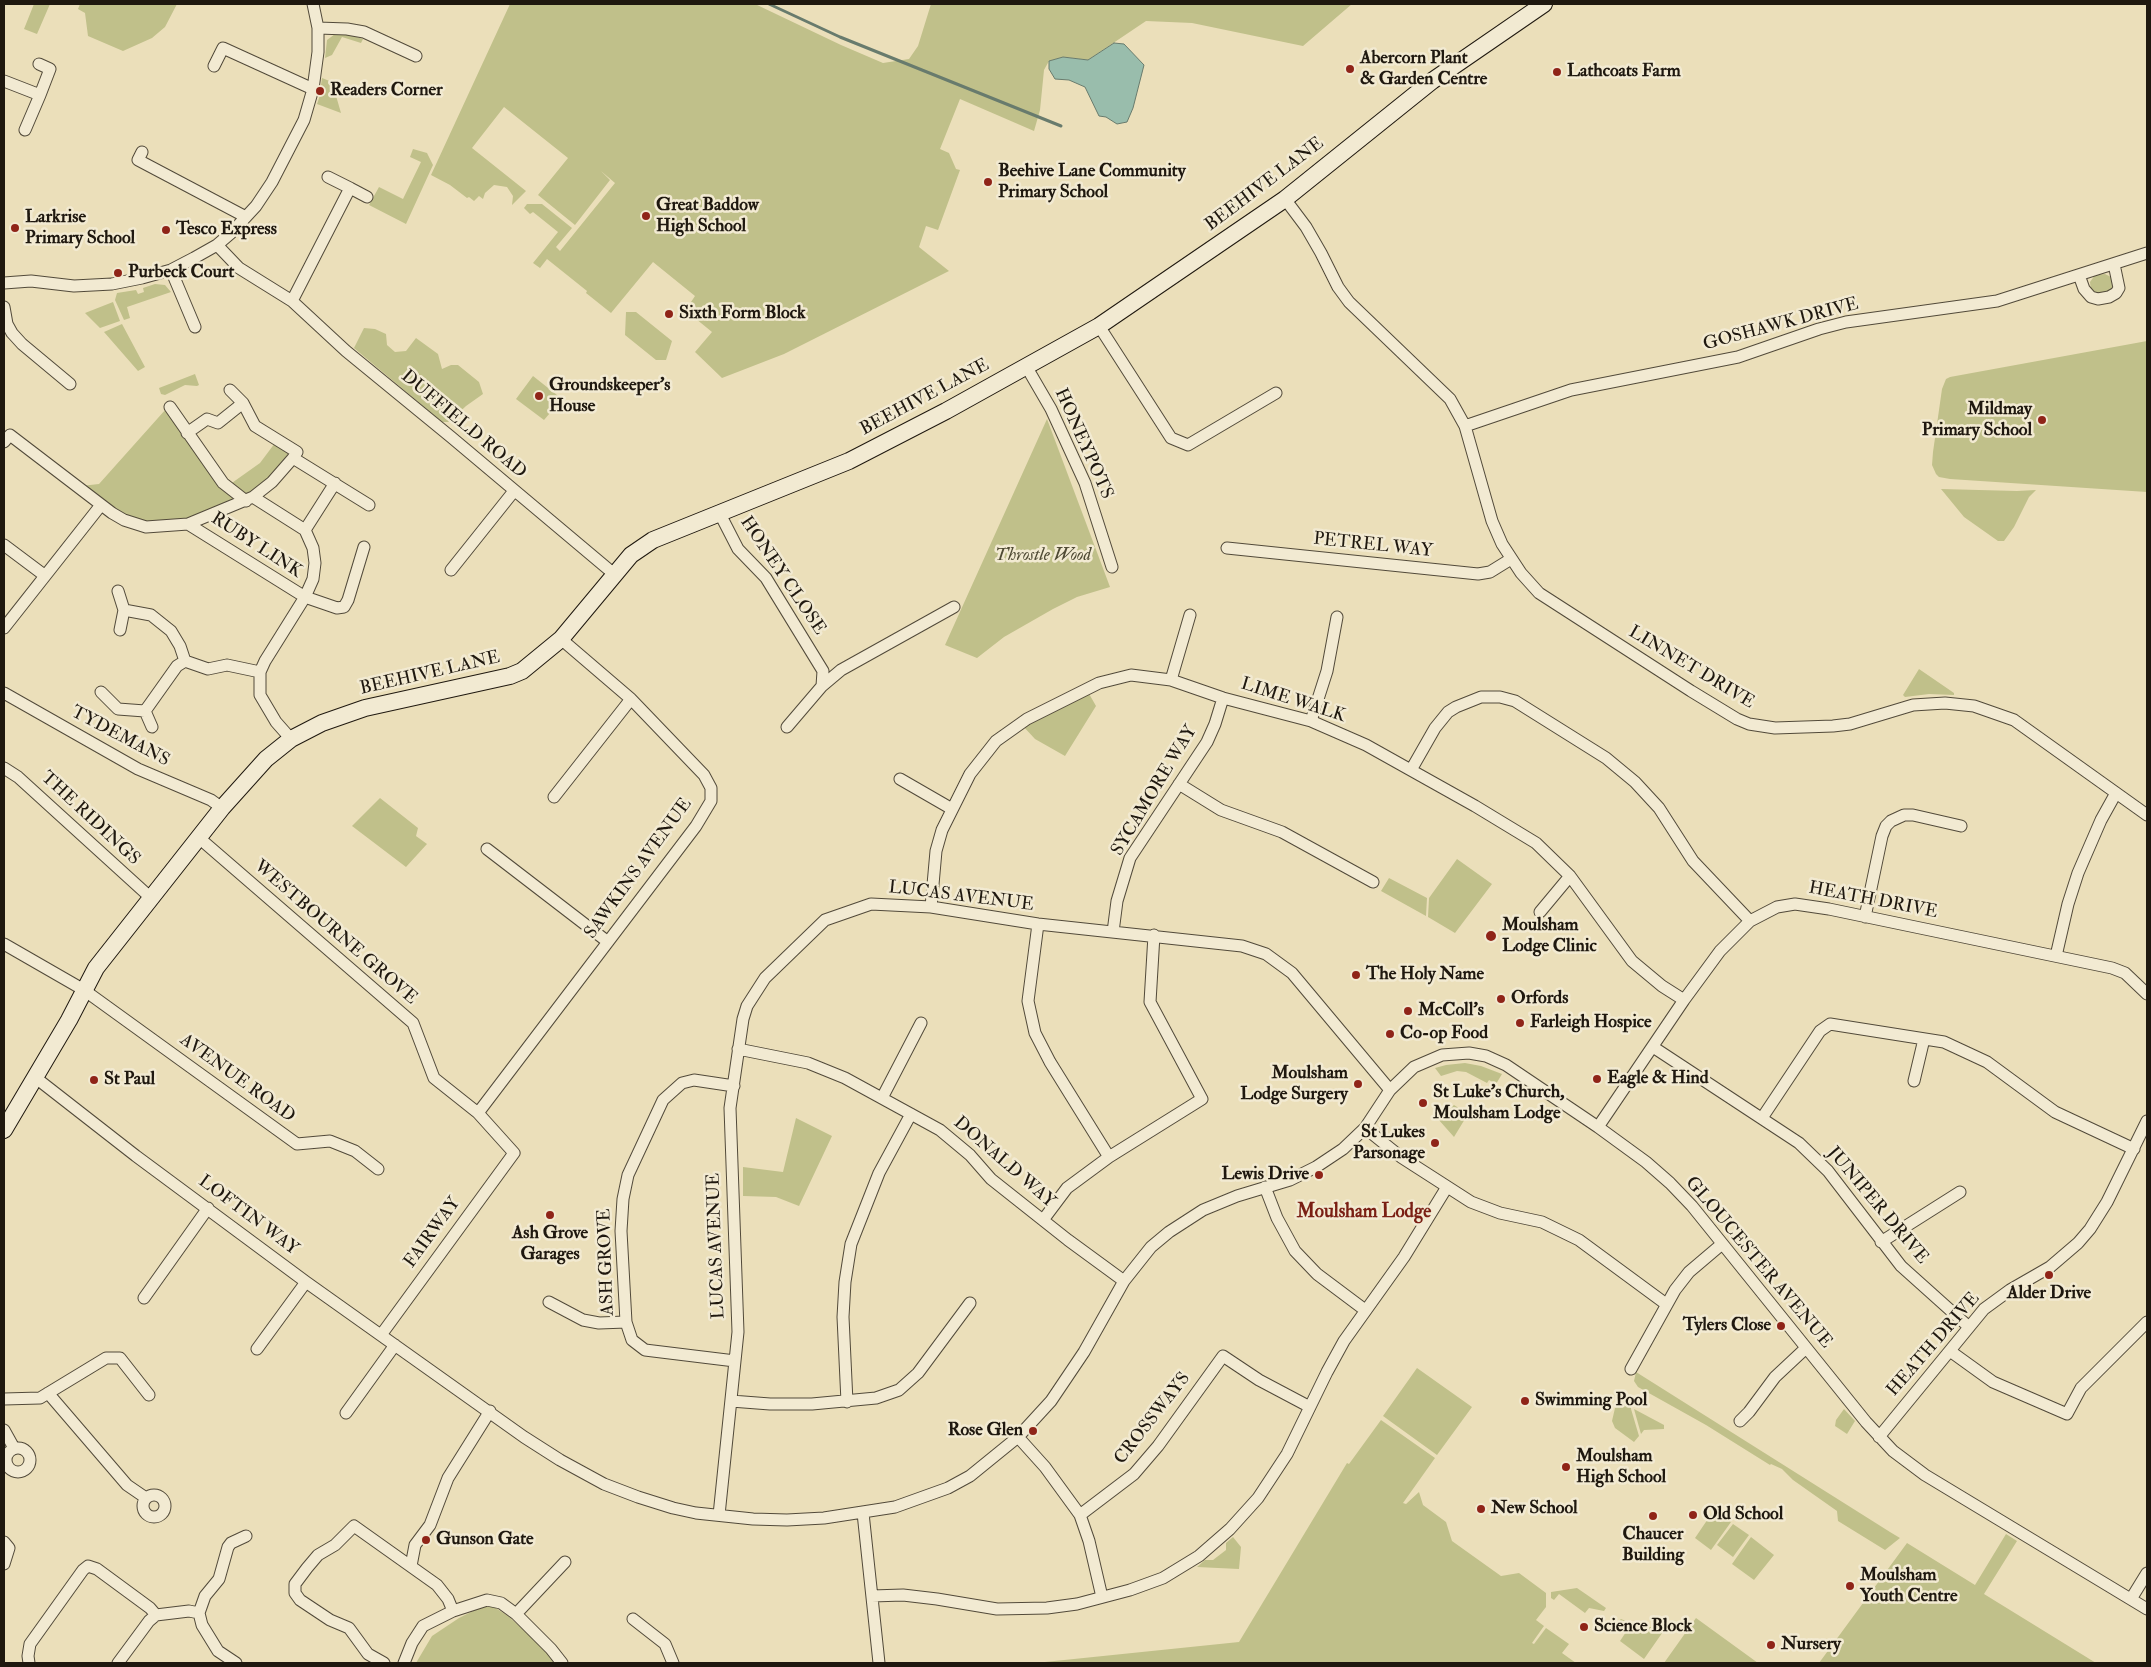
<!DOCTYPE html>
<html>
<head>
<meta charset="utf-8">
<style>
  body { margin:0 }
  #map { position:relative; width:2151px; height:1667px; overflow:hidden; background:#ebdfba; font-family:"IM FELL Double Pica",serif }
  canvas { display:block }
  .frame { position:absolute; inset:0; border:5px solid #1f180f; pointer-events:none }
</style>
</head>
<body>
<div id="map">
<canvas width="2151" height="1667"></canvas>
<div class="frame"></div>
</div>
<script>
const ctx = document.querySelector('canvas').getContext('2d');
ctx.lineJoin = 'round';
function paint(path, color) {
  ctx.fillStyle = color;
  ctx.fill(path, 'evenodd');
}
function poly(rows) {
  const path = new Path2D();
  for (const r of rows) {
    if (r.length === 3) {
      path.moveTo(r[0] + r[2], r[1]);
      path.arc(r[0], r[1], r[2], 0, 2 * Math.PI);
      continue;
    }
    path.moveTo(r[0], r[1]);
    for (let i = 2; i < r.length; i += 2) path.lineTo(r[i], r[i + 1]);
  }
  return path;
}
function trace(path, color, width, dash) {
  ctx.strokeStyle = color;
  ctx.lineWidth = width;
  ctx.lineCap = dash ? 'butt' : 'round';
  ctx.setLineDash(dash || []);
  ctx.stroke(path);
}
function drawText(font, color, halo, rows, align = 'center') {
  ctx.font = font + ' "IM FELL Double Pica",serif';
  ctx.lineWidth = 5;
  ctx.setLineDash([]);
  ctx.textBaseline = 'middle';
  ctx.strokeStyle = halo;
  ctx.fillStyle = color;
  for (const [text, x, y, turn = 0] of rows) {
    ctx.save();
    ctx.translate(x, y);
    ctx.rotate((+turn || 0) * Math.PI / 180);
    ctx.textAlign = isNaN(turn) ? turn : align;
    if (halo) ctx.strokeText(text, 0, 0);
    ctx.fillText(text, 0, 0);
    ctx.restore();
  }
}
const green = poly([
  [34,4,50,4,37,34,24,29],
  [80,4,177,4,165,27,152,38,123,51,88,36,85,13,78,9],
  [510,4,755,4,841,45,883,63,909,59,918,46,931,4,1352,4,1303,46,1192,23,1146,21,1088,60,1063,57,1049,61,1044,70,1040,110,1034,131,960,99,940,149,949,153,956,169,960,170,938,230,926,226,919,247,949,271,784,354,722,378,695,352,712,332,690,314,696,307,691,302,695,296,653,262,611,313,586,293,587,291,547,259,540,268,533,263,558,232,533,212,530,214,524,208,527,204,542,204,572,228,556,247,560,251,615,183,601,171,610,180,575,225,538,195,568,158,504,107,472,148,526,191,512,205,513,196,507,187,494,185,485,193,483,199,479,196,474,201,469,197,467,198,450,185,431,175],
  [335,34,347,34,363,39,361,43,342,37,332,55,325,58,327,40],
  [322,78,332,82,341,113,317,104,323,86,321,85],
  [413,149,427,153,433,165,406,224,369,205,379,187,403,199,421,162,410,157],
  [2105,274,2113,278,2115,286,2110,293,2097,294,2091,290,2090,282,2095,275],
  [155,284,165,285,171,292,127,307,130,318,124,320,115,300,117,293,136,290,138,294,144,292,143,288],
  [113,302,120,321,100,328,85,313],
  [626,312,636,312,672,341,666,360,656,360,625,335],
  [122,324,145,367,138,371,104,332],
  [364,328,375,329,386,334,387,345,395,352,406,351,416,338,438,354,442,369,451,365,458,365,479,382,483,394,466,406,449,422,442,422,354,348],
  [2147,341,2147,492,1950,479,1939,477,1936,474,1932,465,1933,452,1942,389,1946,379,1950,377],
  [195,374,199,385,197,386,185,385,165,395,161,394,159,388],
  [533,376,562,399,544,420,516,399],
  [166,409,238,501,181,520,145,523,125,518,81,486,99,484],
  [1047,419,1110,587,1077,597,1053,609,1004,637,977,658,945,645],
  [275,443,289,451,290,455,284,466,247,498,229,485,260,463],
  [1941,489,2017,491,2036,490,2029,497,2014,527,2004,541,1998,541,1964,517],
  [1919,669,1954,693,1954,695,1929,694,1905,697,1903,695],
  [1088,692,1096,706,1065,756,1035,739,1022,725],
  [380,798,418,828,416,836,427,844,406,867,352,826],
  [1457,859,1492,884,1455,933,1428,917,1429,898],
  [1389,878,1427,898,1426,916,1381,891],
  [1465,1063,1481,1066,1502,1074,1496,1084,1489,1080,1487,1083,1466,1072,1457,1071,1441,1076,1435,1068,1446,1065],
  [1454,1105,1468,1114,1454,1137,1438,1119],
  [796,1118,832,1136,799,1206,776,1197,743,1196,743,1167,783,1172],
  [1417,1368,1472,1407,1437,1455,1383,1416],
  [1636,1372,1890,1532,1900,1538,1885,1550,1838,1521,1837,1511,1793,1480,1782,1469,1771,1464,1770,1465,1706,1425,1638,1387,1634,1381],
  [1628,1397,1631,1399,1631,1409,1639,1436,1634,1442,1615,1428,1612,1421,1615,1408],
  [1634,1409,1664,1425,1664,1429,1644,1430,1641,1434],
  [1844,1409,1855,1421,1847,1434,1835,1426,1836,1420],
  [1381,1420,1435,1458,1403,1503,1406,1504,1419,1492,1423,1505,1446,1522,1452,1541,1501,1576,1519,1573,1546,1593,1546,1607,1536,1620,1544,1626,1532,1643,1534,1644,1546,1628,1569,1644,1562,1653,1576,1663,1035,1663,1239,1642,1347,1463,1349,1464],
  [1714,1510,1731,1522,1711,1550,1695,1538],
  [1733,1524,1749,1535,1733,1557,1717,1545],
  [2006,1534,2017,1541,1984,1594,2096,1663,1819,1663,1907,1543,1975,1585],
  [1233,1537,1241,1547,1239,1569,1197,1567,1205,1560,1213,1560,1226,1550,1226,1543],
  [1751,1537,1774,1555,1754,1580,1732,1564],
  [1577,1588,1606,1608,1604,1611,1589,1608,1585,1613,1559,1594,1554,1600,1551,1598,1551,1592],
  [481,1607,494,1607,508,1616,547,1651,556,1663,416,1663,432,1636,459,1618],
  [1696,1618,1758,1663,1664,1663],
  [1621,1619,1637,1626,1652,1627,1663,1623,1667,1626,1644,1659,1620,1641,1628,1629,1619,1621]
]);
const water = poly([
  [1114,43,1124,44,1144,65,1133,108,1127,122,1117,124,1106,117,1099,116,1085,87,1069,80,1055,79,1049,69,1049,61,1063,57,1088,60,1114,43]
]);
const stream = poly([
  [769,4,840,37,1061,126]
]);
const street = poly([
  [318,28,347,29,364,32,416,56],
  [39,64,50,69,40,95],
  [214,66,223,48,313,89],
  [4,81,40,95,25,130],
  [142,152,138,160,246,217],
  [350,188,367,197],
  [1285,199,1306,227,1321,253,1338,287,1349,302,1450,399,1465,426,1492,521,1502,544,1521,573,1539,593,1691,691,1737,719,1749,724,1775,728,1833,726,1850,724,1913,705,1945,703,1974,706,2014,720,2147,815],
  [217,245,239,268,292,301,346,351,451,437,614,574],
  [171,270,195,327],
  [2079,275,2084,289,2091,297,2098,299,2109,297,2116,293,2119,288,2114,264],
  [4,283,31,281,74,286,112,284,142,278,171,270,194,258,217,245,231,233,256,206,272,182,304,120,313,89,318,52,318,28,313,4],
  [292,301,350,188,328,177],
  [4,307,7,324,12,333,22,344,70,384],
  [1099,326,1171,438,1188,445,1276,393],
  [1026,366,1051,409,1085,483,1112,567],
  [230,390,243,403,255,426,297,452,293,458],
  [170,407,223,483,246,501],
  [1465,426,1571,390,1738,357,1819,329,1846,322,1997,301,2147,253],
  [187,433,207,419,218,423,243,403],
  [4,442,10,435,112,513,124,520,146,527,188,524,253,497,305,530,313,548,315,563,313,579,305,597,265,661,260,672,260,695,276,722,291,739],
  [253,497,272,482,293,458,369,505],
  [720,514,738,549,766,578,823,671,822,686,787,727],
  [188,524,305,597,337,608,344,607,348,600,364,547],
  [305,530,335,483],
  [4,545,44,575],
  [1227,548,1478,574,1490,572,1511,559],
  [451,570,514,491],
  [118,591,124,610,120,630],
  [124,610,151,615,171,631,180,646,185,661],
  [4,628,101,505],
  [1171,680,1190,615],
  [822,686,841,670,954,607],
  [101,692,118,709,145,711,177,666,185,661,208,669,227,665,260,672],
  [4,693,138,769,211,800,222,808],
  [145,711,152,727],
  [1311,721,1327,671,1337,617],
  [4,768,18,777,151,898],
  [1411,770,1435,728,1448,712,1456,707,1481,697,1500,697,1515,701,1606,758,1635,782,1659,808,1693,861,1750,921],
  [900,779,952,809],
  [1179,784,1221,810,1282,832,1373,882],
  [554,797,631,699],
  [198,837,413,1023,434,1078,478,1113,514,1153,381,1335],
  [487,849,608,942],
  [931,907,936,851,942,830,970,774,996,741,1027,719,1099,683,1131,675,1171,680,1223,698,1311,721,1366,745,1475,806,1536,843,1570,876,1632,961,1662,986,1684,1000],
  [1540,912,1570,876],
  [1865,917,1882,836,1886,826,1891,821,1904,815,1913,815,1961,826],
  [1038,924,1028,1001,1035,1033,1050,1062,1109,1157],
  [1113,932,1117,901,1130,858,1207,742,1215,724,1223,698],
  [4,944,84,990,297,1144,330,1141,355,1151,378,1169],
  [2056,956,2068,904,2078,873,2101,820,2116,793],
  [1653,1047,1799,1143,1828,1171,1901,1266,1969,1327],
  [738,1049,808,1063,845,1078,940,1130,970,1155,991,1179,1068,1240,1124,1281],
  [36,1078,136,1156,306,1282,524,1437,560,1460,604,1484,638,1497,673,1508,696,1513,753,1519,787,1520,824,1518,895,1507,948,1488,970,1476,1018,1437,1051,1401,1084,1352,1124,1281,1151,1247,1169,1232,1203,1210,1237,1196,1290,1180,1316,1167,1343,1149,1365,1128,1390,1090,1414,1067,1442,1055,1469,1053,1486,1056,1506,1065,1598,1127,1646,1162,1670,1183,1692,1206,1866,1422,1893,1451,1925,1475,2147,1609],
  [1914,1081,1924,1039],
  [734,1086,694,1080,682,1083,663,1100,628,1175,623,1199,621,1231,626,1322,632,1340,645,1350,735,1361],
  [882,1098,921,1023],
  [478,1113,696,826,711,801,711,788,704,775,631,699,561,639],
  [1762,1118,1820,1031,1830,1024,1944,1042,1987,1062,2055,1112,2134,1149],
  [1598,1127,1684,1000,1720,951,1750,921,1777,907,1795,904,1829,909,2112,968,2125,973,2147,994],
  [1365,1128,1401,1157,1471,1202,1500,1213,1542,1222,1579,1240,1666,1304],
  [1265,1187,1277,1218,1295,1251,1317,1274,1365,1310],
  [1043,1220,1067,1188,1109,1157,1202,1099,1150,1002,1154,935],
  [1881,1242,1960,1192],
  [144,1298,208,1208],
  [549,1302,583,1320,599,1323,626,1322],
  [257,1349,306,1282],
  [1950,1351,1993,1382,2067,1414,2081,1388,2147,1322],
  [1631,1369,1675,1290,1689,1272,1722,1244],
  [48,1393,127,1485,146,1498],
  [4,1399,40,1398,106,1358,120,1358,149,1395],
  [731,1401,770,1404,812,1404,876,1398,899,1390,918,1373,970,1303],
  [847,1402,843,1317,845,1282,851,1244,879,1173,911,1114],
  [346,1413,395,1345],
  [1740,1421,1749,1412,1775,1377,1806,1348],
  [4,1430,14,1448],
  [1018,1437,1045,1467,1080,1515,1089,1541,1102,1597],
  [1879,1437,1984,1309,2010,1290,2050,1267,2078,1243,2090,1229,2107,1202,2147,1121],
  [18,1460,12],
  [154,1506,11],
  [863,1513,879,1663],
  [719,1515,738,1332,730,1108,743,1019,747,1006,765,978,825,920,871,904,931,907,1038,924,1242,946,1266,954,1292,973,1390,1090],
  [1080,1515,1134,1474,1158,1446,1223,1356,1259,1380,1310,1407],
  [4,1542,9,1548,4,1564],
  [411,1566,415,1545,430,1525,448,1478,490,1411],
  [872,1596,903,1595,937,1599,997,1609,1047,1608,1077,1604,1130,1590,1163,1578,1199,1556,1230,1529,1258,1498,1287,1454,1327,1372,1344,1341,1404,1257,1447,1187],
  [2131,1599,2147,1573],
  [516,1614,565,1562],
  [633,1619,665,1644,673,1663],
  [29,1663,28,1656,30,1644,83,1570,88,1566,97,1569,150,1608,156,1615],
  [118,1663,149,1621,156,1615,189,1611,199,1613],
  [236,1663,218,1651,202,1625,199,1613,205,1596,219,1579,228,1547,231,1543,246,1536],
  [384,1663,368,1654,349,1628,330,1620,300,1600,295,1593,295,1584,307,1568,318,1555,335,1545,354,1526,437,1585,448,1599,453,1611],
  [404,1663,412,1643,423,1626,453,1611,487,1600,501,1603,516,1614,551,1649,562,1663]
]);
const secondary = poly([
  [4,1130,69,1020,96,968,222,808,266,759,291,739,322,723,365,708,510,676,522,671,561,639,631,555,653,540,849,461,946,411,1099,326,1285,199,1432,81,1544,4]
]);
const markers = [
  [1350,69,5,"#8f2418"],
  [1557,72,5,"#8f2418"],
  [320,91,5,"#8f2418"],
  [988,182,5,"#8f2418"],
  [646,216,5,"#8f2418"],
  [15,228,5,"#8f2418"],
  [166,230,5,"#8f2418"],
  [118,273,5,"#8f2418"],
  [669,314,5,"#8f2418"],
  [539,396,5,"#8f2418"],
  [2042,420,5,"#8f2418"],
  [1491,936,6,"#8f2418"],
  [1356,975,5,"#8f2418"],
  [1501,999,5,"#8f2418"],
  [1408,1011,5,"#8f2418"],
  [1520,1023,5,"#8f2418"],
  [1390,1034,5,"#8f2418"],
  [1597,1079,5,"#8f2418"],
  [94,1080,5,"#8f2418"],
  [1358,1084,5,"#8f2418"],
  [1423,1103,5,"#8f2418"],
  [1435,1143,5,"#8f2418"],
  [1319,1175,5,"#8f2418"],
  [550,1215,5,"#8f2418"],
  [2049,1275,5,"#8f2418"],
  [1781,1326,5,"#8f2418"],
  [1525,1401,5,"#8f2418"],
  [1033,1431,5,"#8f2418"],
  [1566,1467,5,"#8f2418"],
  [1481,1509,5,"#8f2418"],
  [1693,1515,5,"#8f2418"],
  [1653,1516,5,"#8f2418"],
  [426,1540,5,"#8f2418"],
  [1850,1586,5,"#8f2418"],
  [1584,1627,5,"#8f2418"],
  [1771,1645,5,"#8f2418"]
];
const poiNames = [
  ["Abercorn Plant",1360,59],
  ["& Garden Centre",1360,80],
  ["Lathcoats Farm",1567,72],
  ["Readers Corner",330,91],
  ["Beehive Lane Community",998,172],
  ["Primary School",998,193],
  ["Great Baddow",656,206],
  ["High School",656,227],
  ["Larkrise",25,218],
  ["Primary School",25,239],
  ["Tesco Express",176,230],
  ["Purbeck Court",128,273],
  ["Sixth Form Block",679,314],
  ["Groundskeeper's",549,386],
  ["House",549,407],
  ["Mildmay",2032,410,"right"],
  ["Primary School",2032,431,"right"],
  ["Moulsham",1502,926],
  ["Lodge Clinic",1502,947],
  ["The Holy Name",1366,975],
  ["Orfords",1511,999],
  ["McColl's",1418,1011],
  ["Farleigh Hospice",1530,1023],
  ["Co-op Food",1400,1034],
  ["Moulsham",1348,1074,"right"],
  ["Lodge Surgery",1348,1095,"right"],
  ["Eagle & Hind",1607,1079],
  ["St Paul",104,1080],
  ["St Luke's Church,",1433,1093],
  ["Moulsham Lodge",1433,1114],
  ["St Lukes",1425,1133,"right"],
  ["Parsonage",1425,1154,"right"],
  ["Lewis Drive",1309,1175,"right"],
  ["Ash Grove",550,1234,"center"],
  ["Garages",550,1255,"center"],
  ["Alder Drive",2049,1294,"center"],
  ["Tylers Close",1771,1326,"right"],
  ["Swimming Pool",1535,1401],
  ["Rose Glen",1023,1431,"right"],
  ["Moulsham",1576,1457],
  ["High School",1576,1478],
  ["New School",1491,1509],
  ["Old School",1703,1515],
  ["Chaucer",1653,1535,"center"],
  ["Building",1653,1556,"center"],
  ["Gunson Gate",436,1540],
  ["Moulsham",1860,1576],
  ["Youth Centre",1860,1597],
  ["Science Block",1594,1627],
  ["Nursery",1781,1645]
];
const streetNames = [
  ["BEEHIVE LANE",1265,185,-37],
  ["GOSHAWK DRIVE",1781,325,-15],
  ["BEEHIVE LANE",925,398,-28],
  ["DUFFIELD ROAD",463,425,40],
  ["HONEYPOTS",1083,444,66],
  ["RUBY LINK",256,546,33],
  ["PETREL WAY",1373,546,6],
  ["HONEY CLOSE",782,576,56],
  ["LINNET DRIVE",1691,668,31],
  ["BEEHIVE LANE",430,674,-13],
  ["LIME WALK",1293,701,18],
  ["TYDEMANS",120,737,28],
  ["SYCAMORE WAY",1155,791,-59],
  ["THE RIDINGS",90,819,43],
  ["SAWKINS AVENUE",639,869,-54],
  ["LUCAS AVENUE",961,897,7],
  ["HEATH DRIVE",1873,901,11],
  ["WESTBOURNE GROVE",335,933,41],
  ["AVENUE ROAD",237,1079,36],
  ["DONALD WAY",1004,1163,41],
  ["JUNIPER DRIVE",1877,1206,50],
  ["LOFTIN WAY",248,1216,37],
  ["FAIRWAY",433,1233,-54],
  ["LUCAS AVENUE",717,1246,-92],
  ["ASH GROVE",607,1262,-92],
  ["GLOUCESTER AVENUE",1758,1263,50],
  ["HEATH DRIVE",1934,1345,-49],
  ["CROSSWAYS",1153,1419,-52]
];
const parkNames = [
  ["Throstle Wood",1043,556]
];
const neighbourhoodNames = [
  ["Moulsham Lodge",1364,1213]
];
paint(green, '#c0c08a');
paint(water, '#99bdac');
trace(water, '#687b6d', 1);
trace(stream, '#687b6d', 3);
trace(street, '#524a3a', 13);
trace(secondary, '#1f180f', 18);
trace(street, '#f2ead2', 11);
trace(secondary, '#f2ead2', 16);
for (const [x, y, r, color] of markers) {
  const dot = new Path2D();
  dot.arc(x, y, r, 0, 2 * Math.PI);
  ctx.fillStyle = color;
  ctx.fill(dot);
  trace(dot, '#f2ead2', 2);
}
drawText('bold 18px', '#1f180f', '#f2ead2', poiNames, 'left');
drawText('18px', '#1f180f', '#f2ead2', streetNames);
drawText('italic 18px', '#4f4a34', '#f2ead2', parkNames);
drawText('bold 19px', '#7a1f14', '#f2ead2', neighbourhoodNames);
</script>
</body>
</html>
